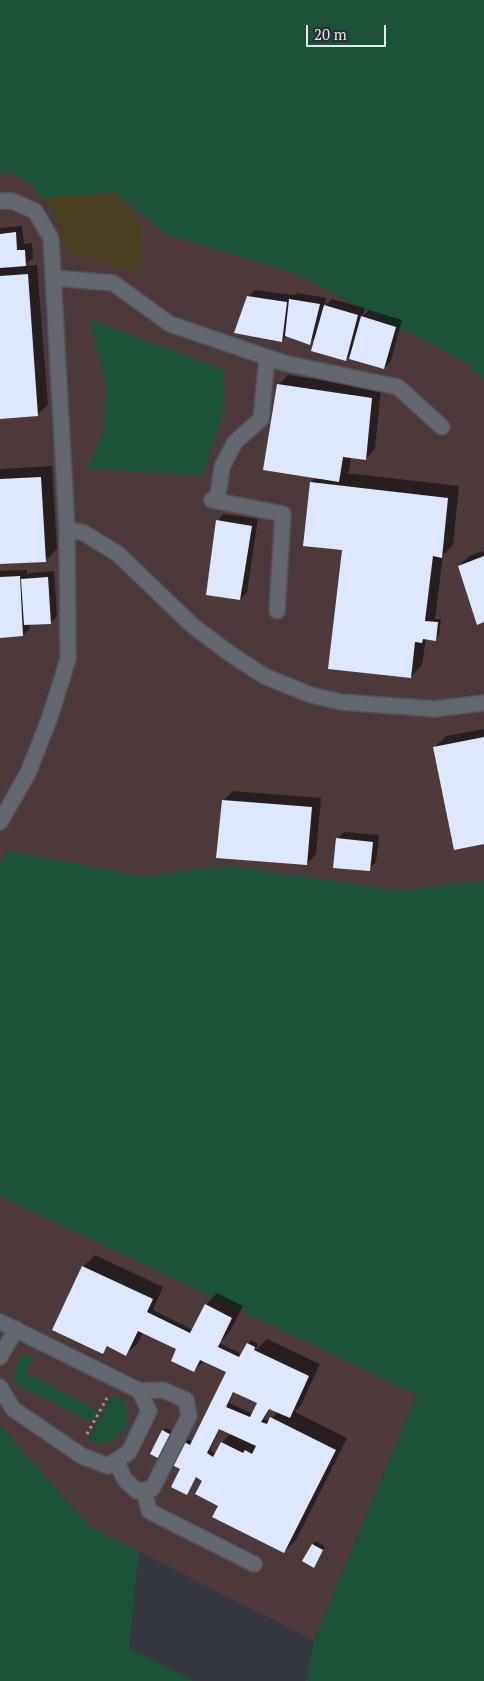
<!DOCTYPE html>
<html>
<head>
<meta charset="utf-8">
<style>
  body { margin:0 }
  #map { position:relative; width:484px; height:1681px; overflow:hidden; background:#34373f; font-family:"PT Serif",serif }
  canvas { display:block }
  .scale { position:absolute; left:306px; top:25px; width:80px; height:22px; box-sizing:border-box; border:2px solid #e5e8ed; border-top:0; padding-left:6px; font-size:15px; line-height:18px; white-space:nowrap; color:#e5e8ed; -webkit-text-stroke:4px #2a2d34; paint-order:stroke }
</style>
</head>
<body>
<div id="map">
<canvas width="484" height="1681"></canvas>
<div class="scale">20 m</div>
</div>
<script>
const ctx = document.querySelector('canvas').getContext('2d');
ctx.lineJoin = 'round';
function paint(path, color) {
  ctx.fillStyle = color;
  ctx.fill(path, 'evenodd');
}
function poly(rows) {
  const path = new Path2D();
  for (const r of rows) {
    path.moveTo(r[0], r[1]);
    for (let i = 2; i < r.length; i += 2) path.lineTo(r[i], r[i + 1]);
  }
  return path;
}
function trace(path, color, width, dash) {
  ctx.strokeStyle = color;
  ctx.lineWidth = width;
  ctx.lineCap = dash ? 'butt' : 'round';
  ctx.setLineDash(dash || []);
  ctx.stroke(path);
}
const industrial = poly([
  [0,173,16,175,34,187,43,199,115,192,167,235,296,274,465,362,484,379,484,881,400,891,226,866,143,877,8,851,0,865],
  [0,1196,417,1395,314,1641,89,1526,0,1426]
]);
const green = poly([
  [0,0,484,0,484,379,465,362,296,274,167,235,115,192,43,199,34,187,16,175,0,173],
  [90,320,224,370,225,407,203,476,88,469,103,434,107,388],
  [8,851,143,877,226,866,400,891,484,881,484,1681,306,1681,314,1641,417,1395,0,1196,0,865],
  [27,1354,34,1356,26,1373,98,1411,92,1422,17,1385,15,1381,14,1373,23,1355],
  [114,1394,123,1400,127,1410,128,1419,126,1428,121,1435,109,1443,96,1444,88,1441],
  [0,1426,89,1526,139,1552,129,1648,194,1681,0,1681]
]);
const sand = poly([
  [115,192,138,222,144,257,130,274,123,268,75,255,63,243,58,223,50,206,43,199]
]);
const shadow = poly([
  [22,226,24,244,32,243,33,258,24,266,37,265,48,405,38,414,0,418,0,228],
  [255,290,294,295,297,293,326,298,324,307,332,299,365,308,362,317,369,310,402,320,391,361,384,368,352,353,346,360,316,336,309,343,287,335,282,341,248,297],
  [288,375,381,389,375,449,366,459,351,457,349,471,346,473,459,486,453,545,443,555,435,619,441,619,439,636,436,640,426,638,422,665,411,677,311,482,316,477,278,385],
  [52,466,57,549,46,560,0,563,0,469],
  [224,514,258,519,247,592,240,599,217,521],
  [484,551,484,621,459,566,469,556],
  [27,570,27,575,30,573,54,571,57,616,50,623,29,624,30,628,23,635,0,636,0,571],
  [484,729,484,843,434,748,446,736],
  [233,791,321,798,316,854,307,864,223,801],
  [344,832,379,835,376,862,369,869,337,839],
  [95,1255,163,1287,153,1310,193,1330,206,1305,217,1293,243,1306,229,1333,219,1343,242,1354,251,1340,258,1344,254,1352,267,1339,320,1364,301,1405,295,1412,347,1438,296,1540,284,1552,219,1505,203,1480,197,1477,187,1493,181,1469,163,1431,166,1428,193,1442,227,1372,204,1361,194,1371,177,1350,143,1332,138,1343,126,1354,109,1346,103,1352,83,1267],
  [234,1391,259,1403,253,1414,229,1403],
  [270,1408,278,1411,270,1421,264,1419],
  [220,1428,231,1433,222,1442,216,1454,210,1450],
  [316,1541,325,1547,313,1566,313,1544]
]);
const building = poly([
  [16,232,17,250,25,250,26,266,0,268,0,234],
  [28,274,38,416,0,419,0,276],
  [247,296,287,302,282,342,234,333],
  [289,299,320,304,310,345,285,336],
  [324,305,358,315,346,361,311,351],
  [361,316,396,327,384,369,349,359],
  [277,384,372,398,366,460,343,457,339,482,263,470],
  [41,477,46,562,0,564,0,479],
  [310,482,448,498,442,558,433,556,425,621,438,622,436,641,423,639,422,643,415,642,411,678,328,669,342,550,303,546],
  [216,520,252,526,240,600,206,595],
  [484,556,484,622,477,625,458,566],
  [20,576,23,636,0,638,0,577],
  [48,577,51,624,24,625,21,579],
  [484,737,484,844,454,850,433,747],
  [222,800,312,807,307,865,216,858],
  [336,838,373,842,370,871,333,868],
  [82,1266,153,1299,147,1312,190,1333,205,1304,232,1318,218,1347,239,1357,247,1343,255,1347,254,1350,309,1376,290,1418,269,1409,261,1422,267,1424,270,1417,336,1450,284,1553,212,1517,218,1506,195,1494,202,1481,196,1477,187,1495,171,1487,180,1469,150,1454,162,1430,190,1445,226,1372,200,1360,194,1372,171,1361,176,1349,138,1331,126,1356,107,1346,103,1354,52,1330],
  [233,1392,257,1403,250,1417,226,1407],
  [219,1429,256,1446,252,1454,245,1450,243,1453,221,1442,213,1457,207,1453],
  [312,1544,323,1550,314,1568,302,1561]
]);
const path = poly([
  [87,1434,107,1398]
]);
const minor = poly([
  [0,201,12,201,35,211,51,238,67,529,68,659,50,717,28,773,0,822],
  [54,278,113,283,170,324,284,363,398,387,442,427],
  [212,500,283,514,277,611],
  [217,501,222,467,235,442,261,419,267,357],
  [67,529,84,533,118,554,193,626,229,653,264,676,311,695,341,702,435,709,484,703],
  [0,1322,140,1391,149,1411,129,1452,108,1466,82,1456,13,1409,0,1387],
  [0,1357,16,1329],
  [116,1461,125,1480,137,1491,152,1489,189,1416,186,1400,163,1390,140,1391],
  [144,1490,149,1511,254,1564]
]);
paint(industrial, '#4e393a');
paint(green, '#1b5137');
paint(sand, '#473f1f');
paint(shadow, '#0007');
paint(building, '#dde8fe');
trace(minor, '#50535a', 18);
trace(path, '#95989f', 3, [2.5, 4]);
trace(minor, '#62666e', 15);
</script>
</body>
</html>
